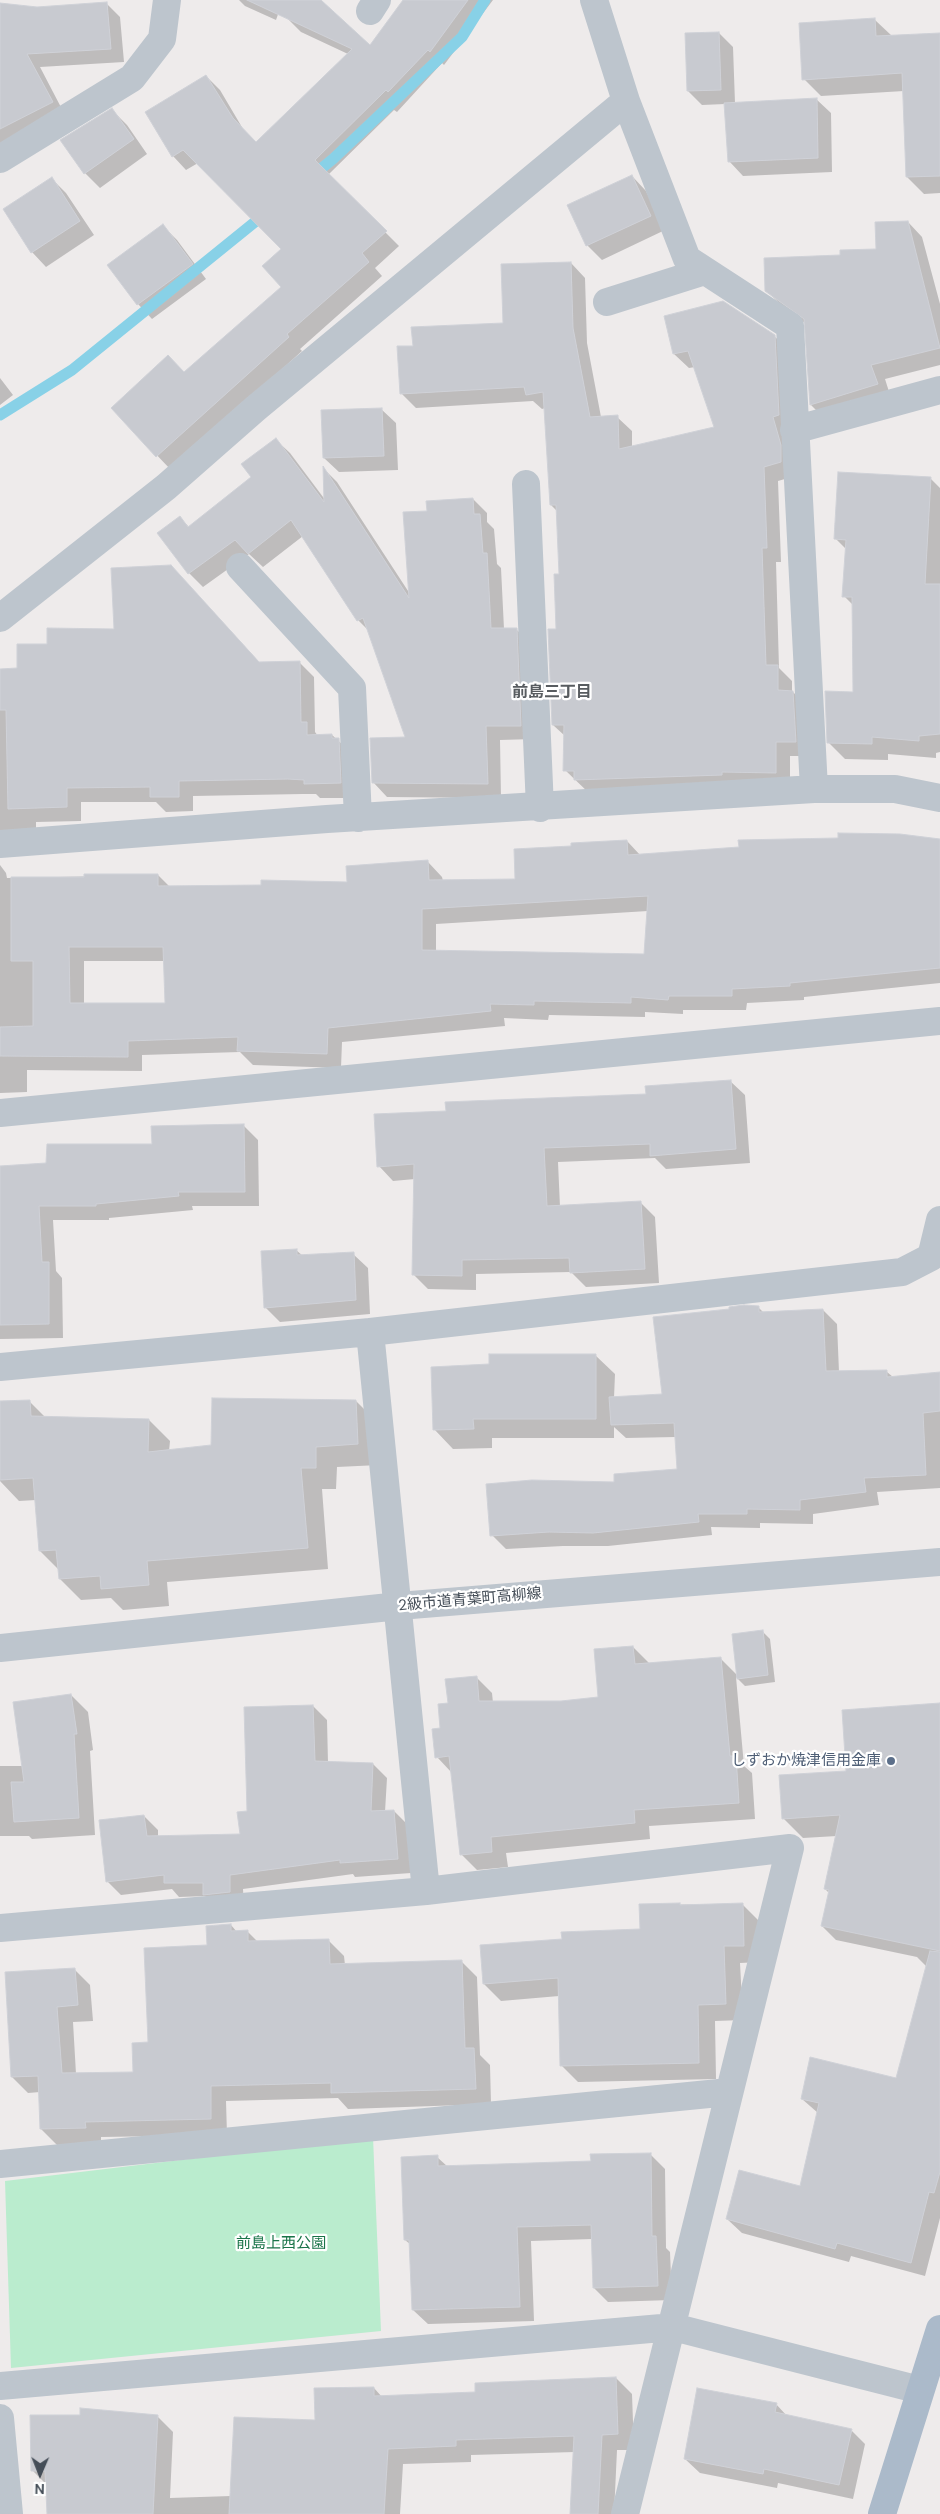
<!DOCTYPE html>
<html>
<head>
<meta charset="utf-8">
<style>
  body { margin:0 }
  #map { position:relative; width:940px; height:2514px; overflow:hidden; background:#eeebeb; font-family:"DM Sans",sans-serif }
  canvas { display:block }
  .north { position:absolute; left:15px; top:2449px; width:50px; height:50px; -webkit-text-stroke:4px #fff; paint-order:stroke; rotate:181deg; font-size:14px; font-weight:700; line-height:20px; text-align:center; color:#454e58 }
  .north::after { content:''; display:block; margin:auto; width:18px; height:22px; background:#454e58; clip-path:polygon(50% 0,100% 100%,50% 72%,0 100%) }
</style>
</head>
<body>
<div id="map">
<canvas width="940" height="2514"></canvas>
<div class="north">N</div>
</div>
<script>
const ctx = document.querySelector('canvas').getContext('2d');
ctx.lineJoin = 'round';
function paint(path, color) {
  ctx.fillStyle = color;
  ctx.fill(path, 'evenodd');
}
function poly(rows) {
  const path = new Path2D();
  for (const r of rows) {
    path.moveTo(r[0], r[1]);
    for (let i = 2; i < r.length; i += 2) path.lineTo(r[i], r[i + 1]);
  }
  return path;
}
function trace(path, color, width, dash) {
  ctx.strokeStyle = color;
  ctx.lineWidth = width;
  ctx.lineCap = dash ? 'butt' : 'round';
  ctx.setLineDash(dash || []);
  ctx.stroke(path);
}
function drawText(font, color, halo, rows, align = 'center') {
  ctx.font = font + ' "DM Sans","Noto Sans JP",sans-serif';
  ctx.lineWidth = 4.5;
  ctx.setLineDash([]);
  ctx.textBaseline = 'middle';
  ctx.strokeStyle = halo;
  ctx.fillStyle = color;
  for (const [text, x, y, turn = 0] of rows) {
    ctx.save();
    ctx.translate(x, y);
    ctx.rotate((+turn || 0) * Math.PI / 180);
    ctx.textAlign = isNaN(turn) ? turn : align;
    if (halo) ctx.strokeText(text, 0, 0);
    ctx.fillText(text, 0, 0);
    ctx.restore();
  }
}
const green = poly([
  [373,2137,381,2331,11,2368,5,2181]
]);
const shadow = poly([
  [239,0,283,0,276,20,245,6],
  [299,0,320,0,370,47,405,0,493,0,444,65,442,63,397,112,394,110,328,175,399,246,375,268,382,276,300,349,302,351,171,470,112,408,184,373,282,287,283,249,198,163,186,170,173,156,206,76,220,90,246,134,256,144,348,54,301,32,287,18],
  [107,4,120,17,124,62,40,67,65,115,0,146,0,5,36,8],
  [875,20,892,36,940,35,940,193,924,194,907,177,904,91,821,96,804,79],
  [719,33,733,47,735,103,816,99,831,113,832,172,743,176,729,161,725,104,702,105,688,91],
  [112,110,127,125,147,154,100,188,85,173,62,141],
  [632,176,646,191,665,230,602,260,587,245],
  [52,179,66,193,94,235,46,267,32,252],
  [908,222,922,237,940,304,940,365,885,379,891,398,825,419,811,405,805,323,781,305,766,290,842,256,877,250],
  [163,226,177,240,206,279,152,319,138,304,109,266],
  [571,263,585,278,587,343,601,417,617,417,632,431,632,447,716,428,695,367,689,368,674,354,665,317,774,336,789,350,795,476,778,481,781,562,776,562,779,668,792,681,792,691,807,706,810,756,790,756,790,786,590,794,565,770,565,736,553,725,560,575,558,512,551,505,545,408,542,409,533,401,416,408,402,394,399,348,414,347,504,324],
  [0,378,13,395,0,405],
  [381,409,396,423,398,470,339,472,324,458],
  [275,439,290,453,326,501,324,469,337,482,410,594,429,512,473,499,487,513,487,522,494,529,497,564,501,568,504,629,516,629,530,643,534,739,500,740,501,798,387,797,373,782,406,738,369,631,358,620,303,536,263,567,249,554,203,587,189,573,180,518,189,527,253,477],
  [930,478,940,488,940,752,936,753,936,758,888,754,888,760,845,759,828,742,855,693,854,606,844,596,847,550,836,539],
  [185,581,260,663,299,662,314,677,315,732,318,736,332,735,353,754,355,798,320,798,316,794,303,794,193,796,193,811,166,812,156,802,81,802,81,821,36,822,36,831,0,854,0,670,18,670,48,646,115,630],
  [940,840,940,983,804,997,804,1000,747,1003,746,1010,683,1010,683,1014,645,1012,645,1017,549,1015,548,1020,504,1018,505,1026,342,1042,341,1068,253,1065,240,1052,142,1055,142,1071,27,1070,27,1092,0,1093,0,865,6,873,7,878,158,875,170,887,348,883,428,862,442,877,443,881,517,880,572,847,627,841,641,856],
  [648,911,646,955,436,952,436,924],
  [84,961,165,961,166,1005,84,1004],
  [730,1081,745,1095,750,1163,666,1169,655,1158,558,1162,560,1207,641,1203,655,1217,659,1283,586,1287,571,1272,476,1274,476,1290,428,1289,414,1275,415,1179,393,1181,379,1166,447,1112,647,1095],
  [244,1126,258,1140,259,1206,192,1206,193,1210,109,1218,109,1220,53,1220,56,1271,62,1278,63,1338,0,1339,0,1167,48,1164,153,1146],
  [296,1250,303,1256,353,1254,368,1268,370,1314,280,1322,265,1307],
  [758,1307,764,1313,823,1310,837,1324,839,1372,887,1372,893,1377,940,1373,940,1488,877,1492,879,1505,813,1514,813,1524,760,1523,760,1528,711,1527,712,1535,608,1546,563,1546,506,1549,492,1535,616,1483,678,1470,676,1437,626,1438,614,1427,614,1438,492,1438,492,1448,453,1449,434,1429,490,1365,595,1355,615,1374,614,1398,663,1395],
  [29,1401,46,1418,149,1420,170,1441,169,1451,212,1446,356,1401,377,1422,379,1465,337,1467,336,1489,322,1489,328,1569,167,1582,169,1606,123,1610,111,1598,81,1600,60,1579,59,1570,40,1551,36,1500,19,1501,0,1481,0,1402],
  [763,1632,770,1639,775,1682,745,1686,736,1677,744,1766,752,1773,755,1819,649,1826,650,1839,506,1853,508,1867,477,1870,461,1854,452,1773,437,1757,449,1704,476,1677,492,1693,493,1703,561,1702,600,1698,633,1647,649,1663,720,1658,738,1676],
  [71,1695,88,1712,93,1750,90,1751,95,1835,32,1839,29,1836,0,1836,0,1766,23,1766],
  [940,1704,940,2218,925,2276,851,2256,849,2262,742,2233,727,2219,801,2188,818,2113,802,2099,897,2079,927,1967,917,1957,836,1940,822,1926,829,1893,825,1889,837,1836,803,1838,783,1818],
  [313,1706,327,1720,328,1763,373,1764,387,1778,385,1812,394,1811,408,1825,411,1873,355,1877,353,1874,243,1889,244,1906,207,1896,179,1897,172,1889,121,1895,107,1881,144,1816,158,1830,158,1837,242,1835,248,1812],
  [742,1904,759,1921,761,1962,740,1963,743,2020,715,2021,716,2079,578,2082,561,2065,559,1996,501,2001,484,1984,563,1940,642,1930,641,1905],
  [231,1925,237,1932,247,1931,258,1942,328,1940,344,1956,345,1965,461,1961,477,1977,480,2055,490,2065,491,2104,348,2109,338,2098,226,2101,227,2135,101,2137,101,2143,57,2145,41,2129,40,2092,28,2093,12,2077,74,1969,90,1985,93,2021,73,2022,76,2074,135,2073,149,2043,208,1946],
  [650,2154,665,2169,666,2248,670,2252,672,2300,608,2302,594,2288,592,2239,531,2241,534,2321,428,2324,413,2310,410,2244,405,2240,437,2157,448,2167,592,2162],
  [616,2378,632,2394,634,2450,617,2450,614,2514,572,2514,575,2452,471,2455,471,2462,403,2464,400,2514,48,2514,47,2485,33,2471,157,2416,173,2432,170,2498,231,2496,316,2421,374,2388,382,2397,477,2393],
  [776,2404,787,2416,851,2430,865,2444,853,2499,778,2483,777,2488,700,2473,685,2459]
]);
const stream = poly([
  [312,176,333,159,462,37,485,0],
  [0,415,72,370,266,213]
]);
const building = poly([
  [247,0,321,0,370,45,403,0,468,0,430,52,428,50,388,92,386,90,315,160,387,231,362,253,369,262,287,334,289,337,156,457,111,408,168,355,184,372,281,287,262,266,281,249,183,150,172,157,145,112,206,75,233,118,256,142,352,49,247,0],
  [107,2,111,49,27,54,53,102,0,129,0,3,37,7,107,2],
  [875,18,876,36,940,33,940,176,906,177,902,73,802,80,799,23,875,18],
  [719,32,721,90,687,91,685,33,719,32],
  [817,98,818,158,728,162,724,103,817,98],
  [112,108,134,139,84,174,60,140,112,108],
  [632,175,651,216,586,246,567,205,632,175],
  [52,177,80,221,31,253,3,209,52,177],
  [908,221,940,348,871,365,878,384,810,405,804,319,765,291,764,258,840,255,840,250,876,249,875,222,908,221],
  [163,224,193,264,137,305,107,265,163,224],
  [571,262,573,328,590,417,618,415,619,449,714,427,688,351,673,354,664,316,723,301,775,335,779,415,773,417,781,445,781,462,764,467,767,548,762,548,766,665,778,665,778,690,793,691,796,742,776,742,776,773,722,772,722,775,574,780,574,771,563,771,564,725,552,725,548,629,556,629,554,574,559,574,556,505,550,505,543,392,526,395,524,387,400,394,397,346,413,346,411,327,503,323,501,264,571,262],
  [382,408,384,456,323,458,321,410,382,408],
  [276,438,324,502,323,466,409,598,403,512,427,511,426,501,473,498,474,514,480,514,483,553,487,553,491,628,517,628,521,726,486,726,488,784,372,783,370,738,405,737,363,618,357,621,291,520,248,554,235,540,188,574,157,533,180,516,188,527,251,477,241,464,276,438],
  [838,472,931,477,925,584,940,584,940,734,919,736,919,741,872,737,872,744,827,743,825,691,853,692,852,597,842,597,846,540,834,539,838,472],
  [171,565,259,662,300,661,301,722,307,722,307,735,332,734,332,738,339,738,341,783,304,784,304,780,288,779,179,781,179,797,150,797,150,787,67,788,67,807,8,809,6,710,0,710,0,669,17,668,17,644,47,644,47,628,114,629,111,568,171,565],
  [838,833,900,834,940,839,940,968,790,983,790,986,732,989,732,996,669,996,668,1000,631,997,631,1003,534,1001,534,1005,490,1004,491,1011,328,1028,327,1054,237,1051,238,1037,128,1041,128,1057,0,1056,0,1027,33,1026,33,961,11,961,11,877,84,877,84,874,158,874,158,886,261,885,261,880,347,882,346,866,428,860,429,880,515,879,514,849,571,846,571,843,627,840,628,855,739,847,738,840,838,838,838,833],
  [648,896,644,954,422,950,422,909,648,896],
  [69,947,163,947,165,1003,70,1003,69,947],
  [731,1080,736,1149,650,1156,650,1144,544,1148,547,1206,641,1201,645,1269,570,1273,569,1258,462,1260,462,1276,412,1275,414,1164,377,1167,374,1114,446,1111,445,1102,646,1094,645,1086,731,1080],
  [244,1124,245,1192,178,1192,179,1196,96,1204,96,1206,39,1206,42,1262,49,1262,49,1324,0,1325,0,1166,46,1163,47,1144,152,1144,151,1126,244,1124],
  [297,1249,297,1255,354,1252,356,1300,264,1308,261,1251,297,1249],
  [744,1305,759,1306,759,1312,823,1309,826,1371,887,1370,887,1377,940,1372,940,1411,923,1413,926,1475,864,1478,866,1492,800,1500,800,1510,747,1509,747,1514,698,1514,699,1522,593,1533,549,1532,490,1536,486,1484,532,1480,614,1482,614,1474,677,1469,674,1423,611,1425,609,1397,662,1394,653,1317,729,1309,729,1307,744,1305],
  [489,1354,596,1354,596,1419,473,1419,474,1429,433,1430,431,1367,489,1364,489,1354],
  [212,1398,356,1400,358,1444,316,1447,316,1468,301,1468,308,1548,147,1561,149,1585,101,1589,100,1576,59,1579,56,1550,39,1551,33,1478,0,1480,0,1401,30,1400,31,1416,149,1419,148,1452,211,1445,212,1398],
  [763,1630,768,1675,737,1679,732,1634,763,1630],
  [633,1646,635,1664,721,1657,730,1756,736,1756,739,1803,634,1810,635,1823,491,1837,492,1852,460,1855,449,1756,435,1758,432,1729,440,1728,438,1704,448,1703,445,1679,477,1676,479,1701,561,1701,598,1697,594,1649,633,1646],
  [71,1694,77,1734,74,1734,79,1818,14,1822,11,1782,24,1782,13,1702,71,1694],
  [940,1703,940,1951,821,1926,829,1890,824,1889,840,1815,782,1819,779,1775,846,1771,842,1710,940,1703],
  [313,1705,315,1761,373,1763,371,1811,394,1810,398,1859,340,1863,340,1860,230,1875,230,1892,203,1895,203,1883,164,1883,164,1875,106,1882,99,1820,144,1815,147,1836,240,1834,237,1812,247,1811,244,1707,313,1705],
  [680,1903,680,1905,743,1903,744,1946,724,1946,726,2004,698,2005,699,2063,560,2066,558,1978,483,1984,480,1945,562,1939,561,1932,640,1929,639,1904,680,1903],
  [231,1924,231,1931,248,1930,248,1941,329,1939,330,1964,462,1960,465,2048,474,2048,476,2089,331,2093,331,2083,211,2086,211,2119,85,2122,86,2128,40,2129,38,2076,11,2077,5,1972,75,1968,78,2005,57,2007,62,2073,133,2072,132,2043,148,2042,144,1948,207,1945,206,1926,231,1924],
  [930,1951,940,1952,940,2172,934,2193,929,2192,911,2263,837,2243,835,2249,726,2219,739,2170,800,2186,819,2103,801,2099,810,2057,896,2078,930,1951],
  [651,2153,652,2236,656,2236,658,2286,593,2288,591,2225,517,2227,520,2307,412,2310,409,2240,404,2240,401,2157,438,2155,438,2166,591,2161,590,2154,651,2153],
  [616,2377,618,2434,602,2435,598,2514,570,2514,574,2436,456,2440,456,2446,388,2449,384,2514,229,2514,234,2417,315,2420,314,2388,374,2387,374,2396,475,2392,475,2383,616,2377],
  [697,2388,777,2403,775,2412,852,2429,839,2485,764,2469,763,2474,684,2459,697,2388],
  [80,2408,158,2415,153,2514,47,2514,45,2471,31,2471,30,2415,80,2415,80,2408]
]);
const minor = poly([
  [594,0,626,101,687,259,790,326,814,789],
  [370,11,377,0],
  [0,159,132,78,162,39,167,0],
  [607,302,705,271],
  [794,430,940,390],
  [526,484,540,808],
  [240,567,352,688,358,818],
  [0,618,166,487,256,408,626,101],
  [0,844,327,819,814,789,895,789,940,798],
  [0,1113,940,1021],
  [370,1332,426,1891],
  [0,1367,370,1332,902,1272,931,1257,940,1220],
  [0,1648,399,1606,940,1562],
  [0,1928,426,1891,790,1848,625,2514],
  [0,2164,729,2092],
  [0,2386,673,2327,920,2390],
  [0,2418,9,2514]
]);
const major = poly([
  [882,2514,940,2329]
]);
const markers = [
  [891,1761,5,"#5c6f8a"]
];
const streetNames = [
  ["2級市道青葉町高柳線",470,1600,-5]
];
const serviceNames = [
  ["しずおか焼津信用金庫",881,1761]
];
const parkNames = [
  ["前島上西公園",281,2244]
];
const neighbourhoodNames = [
  ["前島三丁目",552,693]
];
paint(green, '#baecce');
paint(shadow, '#0003');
trace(stream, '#88d1e7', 11);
paint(building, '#c8cad0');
trace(building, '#cfd1d7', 1);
trace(minor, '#bdc5cd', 28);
trace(major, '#abbaca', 28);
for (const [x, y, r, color] of markers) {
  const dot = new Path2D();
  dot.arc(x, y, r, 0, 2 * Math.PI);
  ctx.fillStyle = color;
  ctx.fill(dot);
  trace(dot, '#fff', 2);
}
drawText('15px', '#454e58', '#fff', streetNames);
drawText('15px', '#4e5e75', '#fff', serviceNames, 'right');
drawText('15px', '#1a7449', '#fff', parkNames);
drawText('bold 16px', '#585c60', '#fff', neighbourhoodNames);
</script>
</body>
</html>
